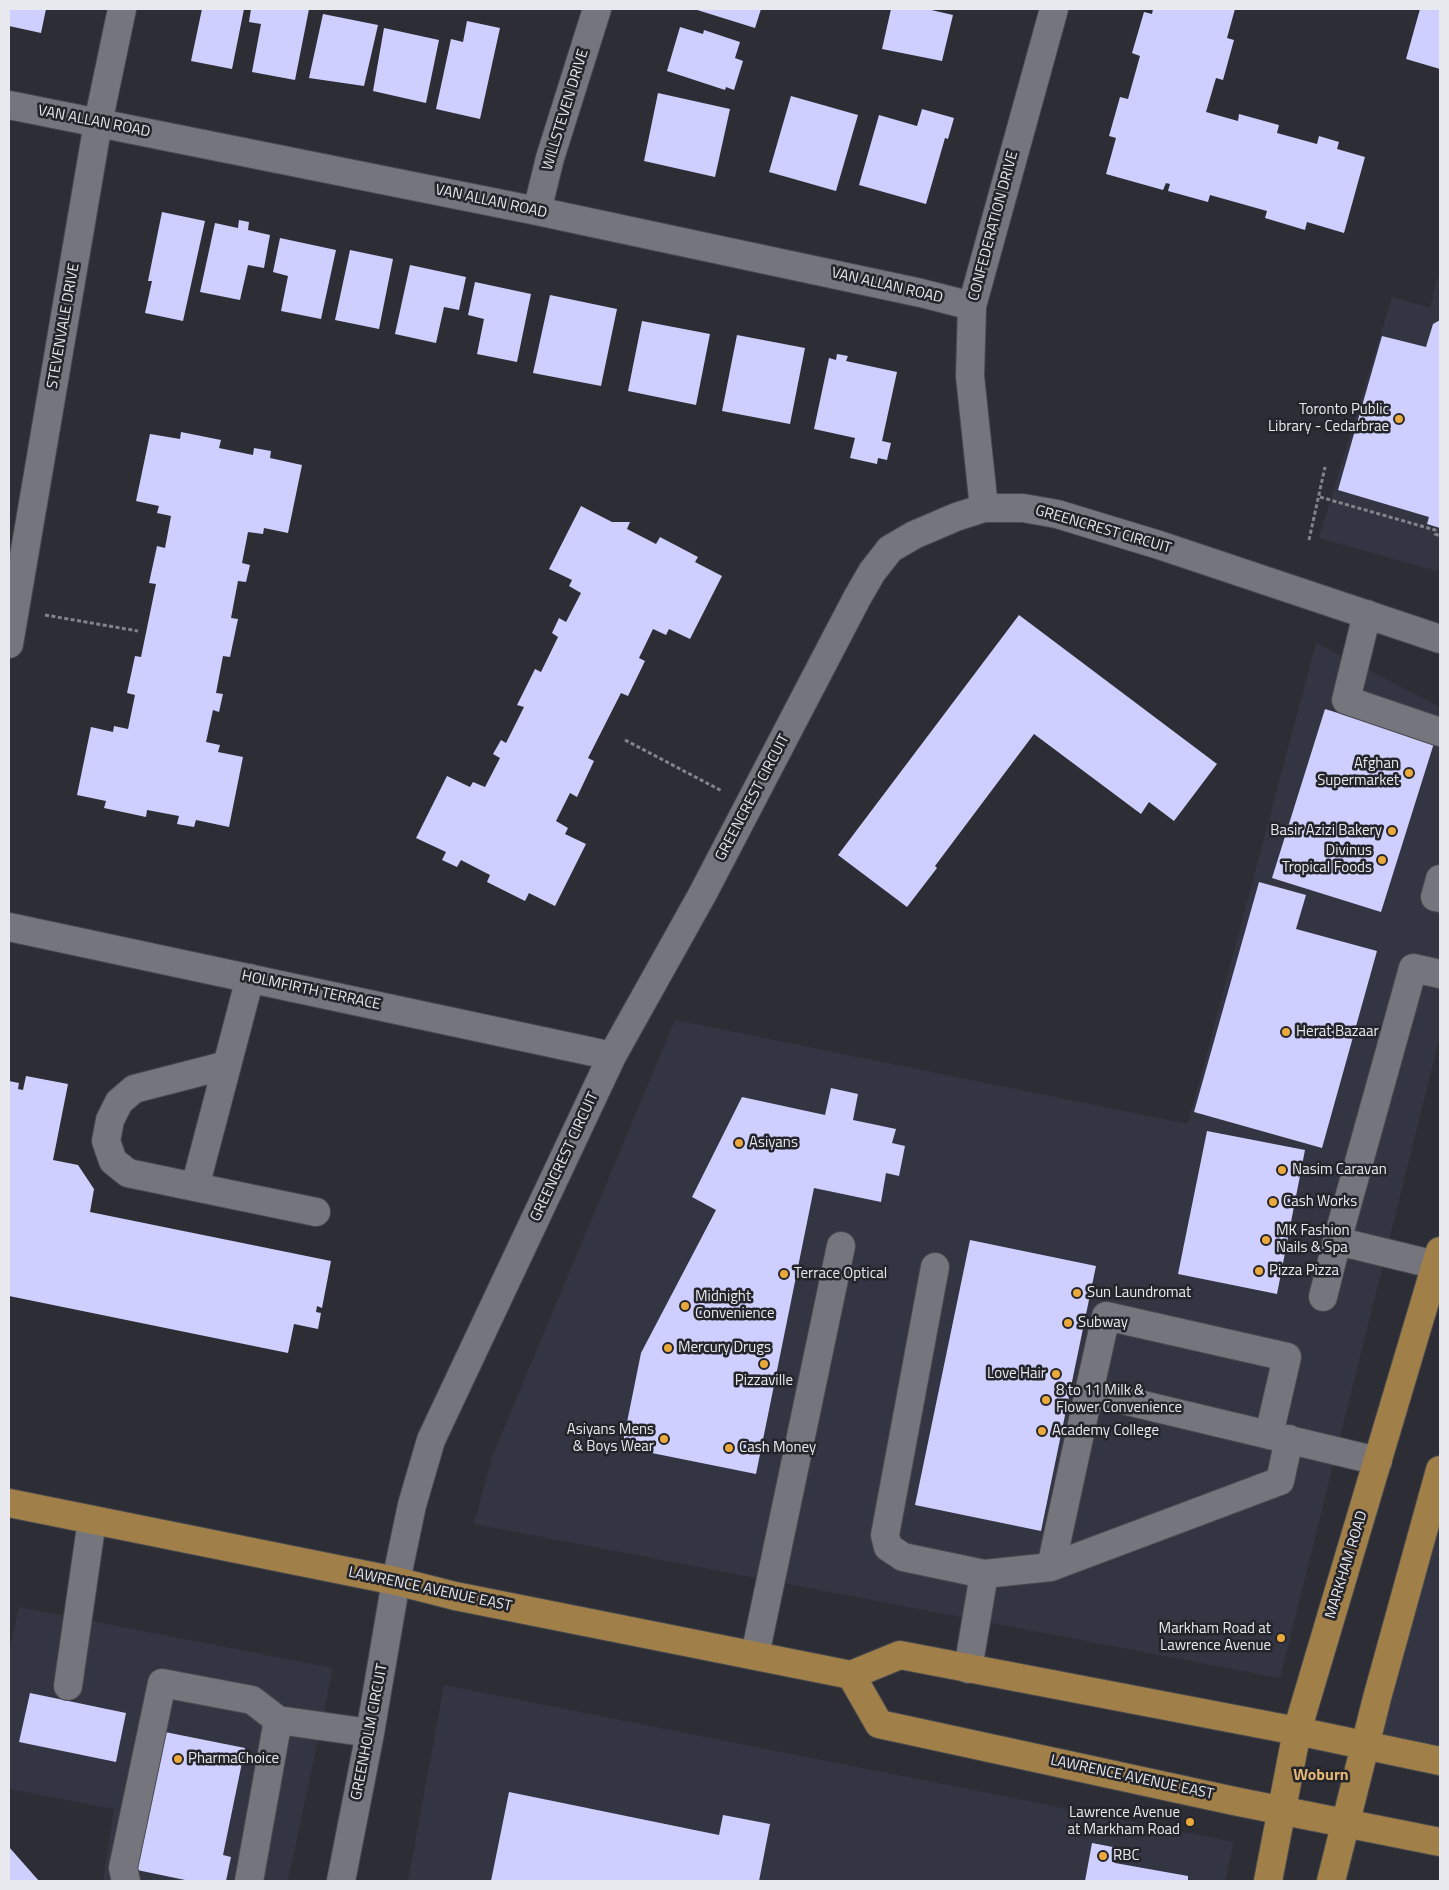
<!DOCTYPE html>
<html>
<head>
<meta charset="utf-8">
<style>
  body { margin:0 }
  #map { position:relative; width:1449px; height:1890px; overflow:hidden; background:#2d2e35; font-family:"Titillium Web",sans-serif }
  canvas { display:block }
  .frame { position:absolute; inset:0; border:10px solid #e8e9ee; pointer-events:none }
</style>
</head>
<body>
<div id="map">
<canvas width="1449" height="1890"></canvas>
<div class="frame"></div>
</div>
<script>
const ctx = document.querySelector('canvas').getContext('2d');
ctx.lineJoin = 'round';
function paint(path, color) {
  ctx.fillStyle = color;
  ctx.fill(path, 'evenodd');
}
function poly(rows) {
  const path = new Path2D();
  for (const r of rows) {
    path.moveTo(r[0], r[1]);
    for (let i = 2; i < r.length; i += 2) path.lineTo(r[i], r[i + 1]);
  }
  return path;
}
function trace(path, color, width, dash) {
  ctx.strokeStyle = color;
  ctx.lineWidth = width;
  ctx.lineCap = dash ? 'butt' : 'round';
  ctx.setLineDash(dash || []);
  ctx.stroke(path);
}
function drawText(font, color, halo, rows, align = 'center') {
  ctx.font = font + ' "Titillium Web",sans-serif';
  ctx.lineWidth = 5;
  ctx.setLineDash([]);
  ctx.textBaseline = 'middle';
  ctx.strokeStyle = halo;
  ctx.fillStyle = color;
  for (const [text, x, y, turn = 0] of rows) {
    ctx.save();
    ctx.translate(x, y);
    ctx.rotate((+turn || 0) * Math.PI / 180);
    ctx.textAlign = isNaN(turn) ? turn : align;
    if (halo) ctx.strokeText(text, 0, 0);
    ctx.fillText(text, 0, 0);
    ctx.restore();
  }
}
const built = poly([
  [1440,268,1440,572,1319,538,1392,297,1430,308],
  [1316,643,1440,707,1440,1036,1280,1678,474,1524,492,1457,675,1020,1188,1124],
  [1440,1470,1440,1761,1364,1746],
  [19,1607,333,1668,288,1881,103,1881,114,1809,9,1789,9,1653],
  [444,1685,1234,1842,1225,1881,408,1881]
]);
const building = poly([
  [9,9,46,9,41,33,9,26],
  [202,9,244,9,232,69,191,61],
  [251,9,309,9,295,80,252,72,261,24,249,22],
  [694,9,761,9,755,28],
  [891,9,927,9,953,15,942,61,882,49],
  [1153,9,1235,9,1227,38,1234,40,1223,80,1216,78,1206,112,1238,121,1239,114,1279,125,1277,133,1317,144,1319,136,1339,142,1337,149,1365,157,1344,233,1307,222,1305,230,1265,218,1267,211,1210,195,1208,202,1168,191,1170,184,1166,183,1163,190,1106,174,1116,138,1109,136,1120,97,1128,99,1140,56,1132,53,1144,12,1152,14],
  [1420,9,1440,9,1440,69,1406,59],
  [323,14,378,25,364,86,309,78],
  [467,21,500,28,480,119,436,109,451,39,463,42],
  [680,27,703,34,704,30,740,42,735,58,743,61,734,90,726,87,725,90,667,71],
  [384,28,439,40,426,103,373,91],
  [658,93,730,109,715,177,644,161],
  [791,96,858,115,836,191,769,172],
  [922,109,954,118,948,139,945,138,926,204,859,185,879,115,917,126],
  [162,212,205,221,183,321,145,313,152,281,148,281],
  [239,220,249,222,248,230,270,235,264,268,248,265,240,300,200,292,215,223,238,228],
  [280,238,336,250,321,319,281,311,288,276,273,272],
  [350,250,393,259,379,329,335,320],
  [410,265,466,277,459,310,444,307,436,343,395,334],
  [475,282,531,294,517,362,477,354,484,319,468,315],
  [550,295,617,309,601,386,533,373],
  [1440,320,1440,528,1427,524,1429,517,1338,490,1382,336,1426,347,1433,324],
  [642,321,710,334,696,405,628,391],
  [737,335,805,348,790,424,722,411],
  [837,354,848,356,846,361,897,372,882,441,891,443,887,460,878,458,877,464,850,458,855,438,814,429,829,358,836,360],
  [181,432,221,440,219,448,253,455,254,448,271,451,270,458,302,465,288,533,264,528,263,534,248,532,242,563,250,565,246,582,238,581,231,618,238,619,230,657,223,656,216,693,223,694,219,712,213,710,206,742,220,745,218,752,243,757,229,827,196,820,194,827,177,824,179,816,147,810,146,817,104,808,106,801,77,795,91,727,113,732,114,726,128,729,135,695,127,693,135,656,141,657,156,584,149,583,157,546,165,548,171,516,157,513,159,506,136,501,150,434,180,439],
  [581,506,612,522,630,522,627,529,656,544,660,537,698,557,695,562,722,576,690,639,669,629,666,635,653,629,639,658,645,661,628,696,621,693,588,758,594,761,577,797,570,793,556,821,568,828,565,834,586,844,555,906,529,893,525,901,487,882,490,875,461,860,457,867,442,860,446,852,416,838,447,776,470,787,473,782,485,787,500,758,493,754,501,740,506,743,524,707,517,705,535,669,541,672,558,637,552,633,559,618,566,622,581,593,569,586,572,580,549,569],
  [1019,615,1217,764,1174,821,1149,802,1141,814,1034,734,935,866,937,868,907,907,838,855],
  [1325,709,1434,743,1381,912,1272,878],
  [1259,882,1306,895,1296,929,1377,951,1322,1148,1194,1112],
  [26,1076,68,1084,53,1160,78,1165,94,1189,90,1212,331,1261,322,1308,317,1306,316,1312,321,1313,318,1329,294,1324,288,1353,9,1296,9,1081,19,1083,18,1089,23,1090],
  [831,1088,858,1094,853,1120,896,1129,892,1143,905,1146,899,1176,886,1173,881,1202,814,1188,756,1474,622,1447,641,1353,716,1210,692,1197,742,1097,825,1115],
  [1207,1131,1305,1150,1277,1294,1178,1274],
  [970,1240,1096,1266,1041,1531,915,1505],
  [30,1693,126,1713,116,1762,19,1742],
  [165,1732,245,1748,223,1855,231,1857,226,1881,190,1881,137,1870],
  [509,1792,719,1835,723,1815,770,1824,759,1881,491,1881],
  [1092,1843,1118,1848,1115,1863,1188,1876,1188,1881,1085,1881],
  [9,1847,39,1881,9,1881]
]);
const path = poly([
  [1320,497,1435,530,1435,534,1440,536],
  [1309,540,1325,467],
  [45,615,138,631],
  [625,740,722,791]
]);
const minor = poly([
  [9,105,537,211,921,293,972,306],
  [537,211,550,158,597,9],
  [984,508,970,376,972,306,1054,9],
  [1367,614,1346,700,1440,732],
  [9,644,98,123,122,9],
  [1440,879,1435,897,1440,898],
  [9,927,612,1056],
  [227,1065,134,1089,119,1102,110,1120,106,1141,113,1161,128,1173,195,1187,250,978],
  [195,1187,316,1212],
  [1436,1265,1337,1241,1413,968,1440,974],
  [935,1267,885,1535,888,1547,903,1557,984,1574],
  [1323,1297,1337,1241],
  [1089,1392,1106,1316,1287,1357,1269,1435],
  [1051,1567,1280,1481,1289,1439],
  [755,1655,841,1246],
  [968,1669,984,1574,1051,1567,1089,1392,1378,1461],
  [68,1686,92,1520],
  [126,1881,123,1868,162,1683,252,1700,278,1720,370,1733],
  [249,1881,278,1720],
  [341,1881,370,1733,396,1581,412,1505,431,1440,612,1056,702,895,857,598,872,572,890,549,914,535,956,517,984,508,1023,508,1057,514,1159,545,1440,639]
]);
const major = poly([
  [9,1503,396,1581,455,1596,851,1675,900,1655,1297,1731,1440,1761],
  [851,1675,879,1724,1234,1801,1440,1842],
  [1268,1881,1297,1731,1440,1251],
  [1331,1881,1377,1698,1440,1470]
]);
const markers = [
  [1399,419,5,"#eca93b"],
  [1409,773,5,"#eca93b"],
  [1392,831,5,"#eca93b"],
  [1382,860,5,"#eca93b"],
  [1286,1032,5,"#eca93b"],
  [739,1143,5,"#eca93b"],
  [1282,1170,5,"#eca93b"],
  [1273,1202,5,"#eca93b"],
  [1266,1240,5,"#eca93b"],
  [1259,1271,5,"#eca93b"],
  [784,1274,5,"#eca93b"],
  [1077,1293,5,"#eca93b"],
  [685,1306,5,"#eca93b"],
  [1068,1323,5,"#eca93b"],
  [668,1348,5,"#eca93b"],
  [764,1364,5,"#eca93b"],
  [1056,1374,5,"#eca93b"],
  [1046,1400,5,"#eca93b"],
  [1042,1431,5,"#eca93b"],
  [664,1439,5,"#eca93b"],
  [729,1448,5,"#eca93b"],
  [1281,1638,5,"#eca93b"],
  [178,1759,5,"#eca93b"],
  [1190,1822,5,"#eca93b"],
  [1103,1856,5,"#eca93b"]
];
const streetNames = [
  ["WILLSTEVEN DRIVE",566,110,-73],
  ["VAN ALLAN ROAD",94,122,11],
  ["VAN ALLAN ROAD",491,202,12],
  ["CONFEDERATION DRIVE",994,226,-75],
  ["VAN ALLAN ROAD",887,286,13],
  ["STEVENVALE DRIVE",64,326,-80],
  ["GREENCREST CIRCUIT",1103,530,16],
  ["GREENCREST CIRCUIT",753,798,-62],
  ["HOLMFIRTH TERRACE",311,991,12],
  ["GREENCREST CIRCUIT",565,1157,-65],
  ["MARKHAM ROAD",1347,1565,-73],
  ["LAWRENCE AVENUE EAST",430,1590,12],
  ["GREENHOLM CIRCUIT",370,1732,-79],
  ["LAWRENCE AVENUE EAST",1132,1778,12]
];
const poiNames = [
  ["Toronto Public",1389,410,"right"],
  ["Library - Cedarbrae",1389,427,"right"],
  ["Afghan",1399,764,"right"],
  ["Supermarket",1399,781,"right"],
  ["Basir Azizi Bakery",1382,831,"right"],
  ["Divinus",1372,851,"right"],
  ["Tropical Foods",1372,868,"right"],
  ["Herat Bazaar",1296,1032],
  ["Asiyans",749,1143],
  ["Nasim Caravan",1292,1170],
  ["Cash Works",1283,1202],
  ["MK Fashion",1276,1231],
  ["Nails & Spa",1276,1248],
  ["Pizza Pizza",1269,1271],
  ["Terrace Optical",794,1274],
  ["Sun Laundromat",1087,1293],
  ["Midnight",695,1297],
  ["Convenience",695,1314],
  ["Subway",1078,1323],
  ["Mercury Drugs",678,1348],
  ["Love Hair",1046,1374,"right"],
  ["Pizzaville",764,1381,"center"],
  ["8 to 11 Milk &",1056,1391],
  ["Flower Convenience",1056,1408],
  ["Asiyans Mens",654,1430,"right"],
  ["& Boys Wear",654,1447,"right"],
  ["Academy College",1052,1431],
  ["Cash Money",739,1448],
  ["Markham Road at",1271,1629,"right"],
  ["Lawrence Avenue",1271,1646,"right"],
  ["PharmaChoice",188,1759],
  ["Lawrence Avenue",1180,1813,"right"],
  ["at Markham Road",1180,1830,"right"],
  ["RBC",1113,1856]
];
const neighbourhoodNames = [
  ["Woburn",1321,1776]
];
paint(built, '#343542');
paint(building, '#cecfff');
trace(minor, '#48494f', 30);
trace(major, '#48494f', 30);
trace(path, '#83848a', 3, [4, 2.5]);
trace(minor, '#75757e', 28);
trace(major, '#a17f49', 28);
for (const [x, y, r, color] of markers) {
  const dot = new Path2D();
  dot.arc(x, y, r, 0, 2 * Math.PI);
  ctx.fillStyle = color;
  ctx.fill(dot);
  trace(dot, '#24242b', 2);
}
drawText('15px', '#e8e9ee', '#24242b', streetNames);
drawText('15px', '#e8e9ee', '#24242b', poiNames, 'left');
drawText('bold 16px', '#e4b673', '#24242b', neighbourhoodNames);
</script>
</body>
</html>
